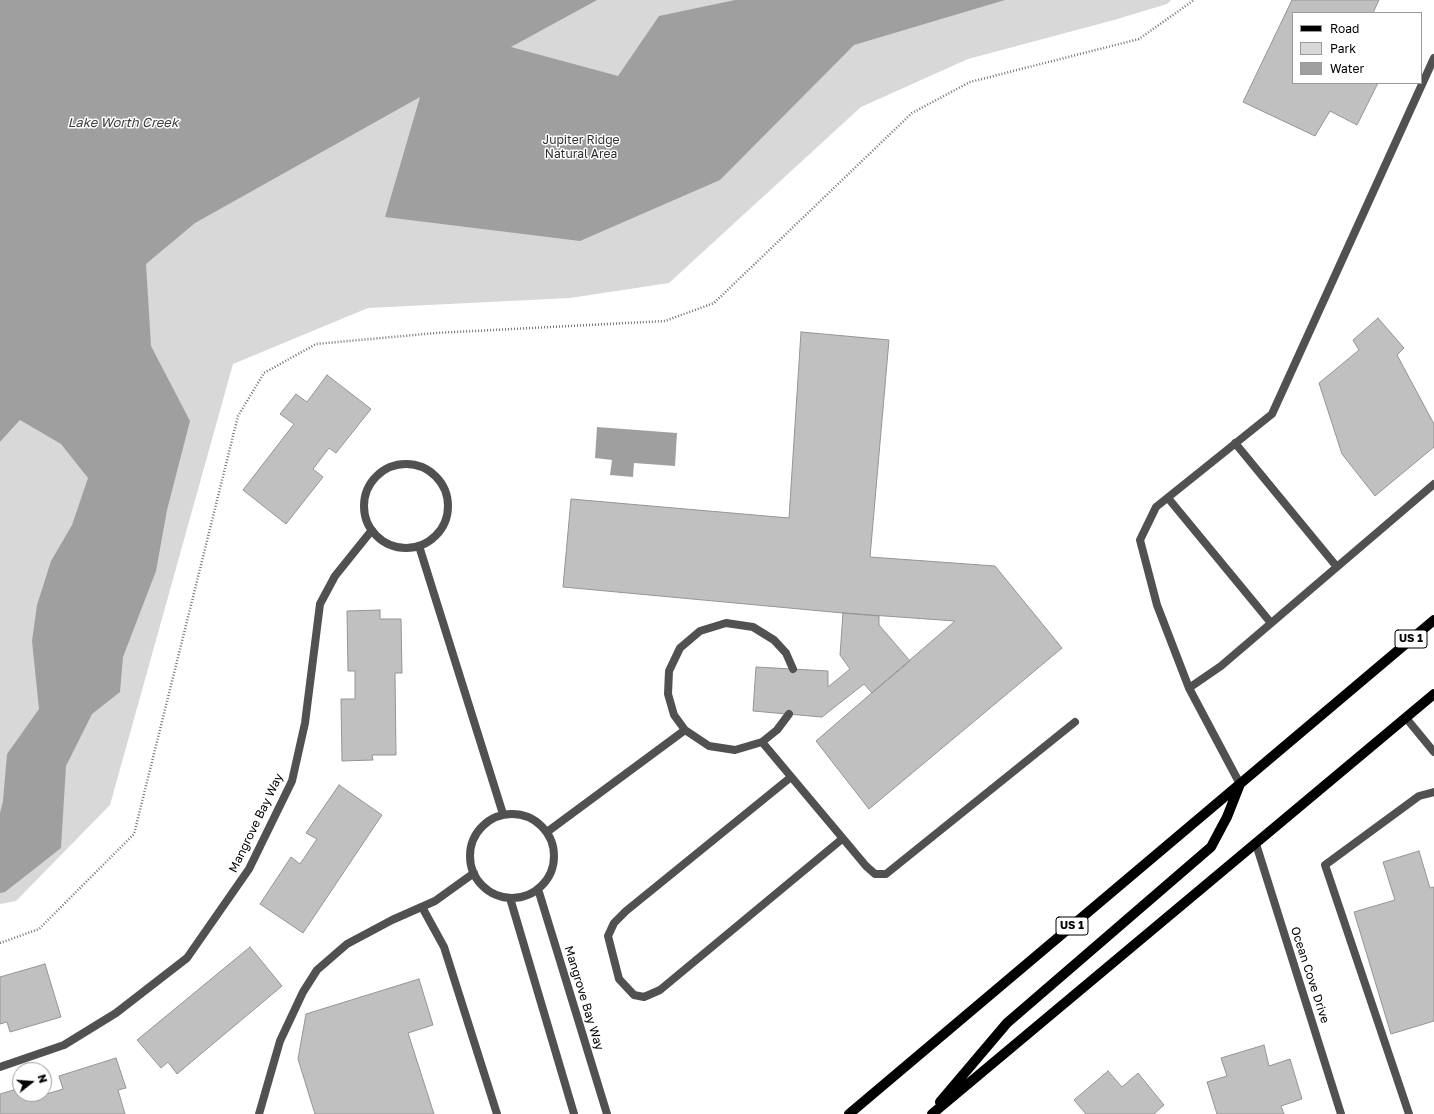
<!DOCTYPE html>
<html>
<head>
<meta charset="utf-8">
<style>
  body { margin:0 }
  #map { position:relative; width:1434px; height:1114px; overflow:hidden; background:#fff; font-family:"Golos Text",sans-serif }
  canvas { display:block }
  .legend { position:absolute; left:1292px; top:12px; width:130px; height:72px; box-sizing:border-box; background:#fff; border:1px solid #999; margin:0; padding:5px 7px; list-style:none; font-size:12px; color:#000 }
  .legend li { display:flex; align-items:center; gap:8px; height:20px }
  .legend b { width:20px; border:1px solid #999 }
  .north { position:absolute; left:12px; top:1062px; width:40px; height:40px; box-sizing:border-box; background:#fff; border:1px solid #999; border-radius:50%; rotate:73deg; font-size:11px; font-weight:700; line-height:16px; text-align:center; color:#000 }
  .north::after { content:''; display:block; margin:auto; width:14px; height:18px; background:#000; clip-path:polygon(50% 0,100% 100%,50% 72%,0 100%) }
</style>
</head>
<body>
<div id="map">
<canvas width="1434" height="1114"></canvas>
<ul class="legend">
<li><b style="height:5px;background:#000"></b>Road</li>
<li><b style="height:11px;background:#d8d8d8"></b>Park</li>
<li><b style="height:11px;background:#9f9f9f"></b>Water</li>
</ul>
<div class="north">N</div>
</div>
<script>
const ctx = document.querySelector('canvas').getContext('2d');
ctx.lineJoin = 'round';
function paint(path, color) {
  ctx.fillStyle = color;
  ctx.fill(path, 'evenodd');
}
function poly(rows) {
  const path = new Path2D();
  for (const r of rows) {
    if (r.length === 3) {
      path.moveTo(r[0] + r[2], r[1]);
      path.arc(r[0], r[1], r[2], 0, 2 * Math.PI);
      continue;
    }
    path.moveTo(r[0], r[1]);
    for (let i = 2; i < r.length; i += 2) path.lineTo(r[i], r[i + 1]);
  }
  return path;
}
function trace(path, color, width, dash) {
  ctx.strokeStyle = color;
  ctx.lineWidth = width;
  ctx.lineCap = dash ? 'butt' : 'round';
  ctx.setLineDash(dash || []);
  ctx.stroke(path);
}
function drawText(font, color, halo, rows, align = 'center') {
  ctx.font = font + ' "Golos Text",sans-serif';
  ctx.lineWidth = 3;
  ctx.setLineDash([]);
  ctx.textBaseline = 'middle';
  ctx.strokeStyle = halo;
  ctx.fillStyle = color;
  for (const [text, x, y, turn = 0] of rows) {
    ctx.save();
    ctx.translate(x, y);
    ctx.rotate((+turn || 0) * Math.PI / 180);
    ctx.textAlign = isNaN(turn) ? turn : align;
    if (halo) ctx.strokeText(text, 0, 0);
    ctx.fillText(text, 0, 0);
    ctx.restore();
  }
}
const green = poly([
  [543,0,1171,0,1167,4,1114,20,968,59,861,107,669,283,570,298,368,308,233,364,110,805,16,901,0,904,0,442,20,420,173,212]
]);
const water = poly([
  [0,0,597,0,511,47,618,76,659,16,735,0,1005,0,854,45,720,180,580,241,385,217,420,97,195,223,146,264,151,346,190,421,167,510,156,571,123,657,120,692,92,714,66,766,61,848,5,892,0,893,0,813,3,801,7,754,39,709,32,641,37,605,51,561,72,525,88,478,61,444,20,420,0,442],
  [597,427,677,433,675,466,634,463,633,477,610,475,612,460,595,458]
]);
const building = poly([
  [1292,0,1379,0,1373,13,1293,13,1293,83,1378,83,1357,125,1330,111,1315,136,1243,102,1292,0],
  [1378,318,1404,348,1397,355,1434,424,1434,447,1375,496,1342,454,1319,383,1359,350,1353,340,1378,318],
  [801,332,889,340,870,557,995,566,1062,648,869,809,816,741,955,621,843,613,563,587,571,499,789,518,801,332],
  [327,375,371,409,336,453,329,448,313,469,323,477,286,524,243,490,294,424,280,414,296,394,307,402,327,375],
  [380,610,380,619,401,619,402,673,395,673,396,755,372,755,373,760,342,761,341,699,355,699,355,671,348,671,347,611,380,610],
  [843,613,879,616,879,625,910,661,872,693,864,684,822,717,753,711,756,667,828,671,828,687,850,669,840,655,843,613],
  [339,785,382,815,303,933,260,904,291,857,300,864,317,839,306,833,339,785],
  [1419,851,1430,888,1434,887,1434,1021,1391,1034,1354,912,1395,900,1383,862,1419,851],
  [250,947,282,986,177,1074,168,1062,161,1068,137,1040,250,947],
  [45,964,61,1017,10,1032,7,1022,0,1024,0,977,45,964],
  [419,979,433,1025,408,1033,434,1114,315,1114,298,1059,306,1014,419,979],
  [1264,1045,1269,1066,1290,1059,1302,1099,1281,1106,1284,1114,1217,1114,1207,1082,1227,1076,1221,1058,1264,1045],
  [116,1058,126,1088,118,1090,125,1114,0,1114,0,1094,20,1088,20,1094,36,1094,37,1097,63,1089,59,1076,116,1058],
  [1108,1071,1122,1087,1138,1073,1164,1105,1154,1114,1086,1114,1074,1100,1108,1071]
]);
const path = poly([
  [0,943,39,929,134,834,238,416,264,373,316,344,436,333,665,321,714,303,912,113,970,82,1139,39,1194,0]
]);
const service = poly([
  [1235,443,1337,567],
  [1168,498,1271,623],
  [1189,688,1221,666,1434,484],
  [789,714,777,730,762,742,735,750,709,746,685,730,674,715,668,694,669,671,680,648,700,631,726,623,753,627,774,640,786,653,793,669],
  [1406,718,1434,752],
  [762,742,866,866,875,874,886,874,1075,722],
  [791,777,626,911,614,923,608,936,619,979,634,995,644,997,660,990,842,839],
  [1240,784,1189,688,1157,605,1140,540,1156,507,1272,414,1434,58],
  [547,832,685,730],
  [422,907,444,947,497,1114],
  [259,1114,280,1041,303,992,317,970,347,944,392,920,435,901,474,873],
  [1409,1114,1325,865,1419,796,1434,792]
]);
const minor = poly([
  [406,506,42],
  [419,546,503,814],
  [512,856,42],
  [1256,844,1341,1114],
  [538,889,607,1114],
  [510,898,574,1114],
  [0,1067,64,1045,116,1013,187,958,249,869,292,781,305,723,320,604,335,576,372,530]
]);
const primary = poly([
  [940,1102,1007,1023,1211,847,1227,817,1240,784],
  [849,1114,1434,620],
  [932,1114,1434,694]
]);
const shields = [
  [1411,639,32],
  [1072,926,32]
];
const shieldNames = [
  ["US 1",1411,639],
  ["US 1",1072,926]
];
const parkNames = [
  ["Jupiter Ridge",581,140],
  ["Natural Area",581,154]
];
const streetNames = [
  ["Mangrove Bay Way",256,823,-64],
  ["Ocean Cove Drive",1310,975,72],
  ["Mangrove Bay Way",584,998,73]
];
const waterNames = [
  ["Lake Worth Creek",123,123]
];
paint(green, '#d8d8d8');
paint(water, '#9f9f9f');
paint(building, '#c0c0c0');
trace(building, '#959595', 1);
trace(path, '#737373', 2.5, [1, 2]);
trace(service, '#515151', 8);
trace(minor, '#515151', 8);
trace(primary, '#000', 10);
for (const [x, y, w] of shields) {
  const box = new Path2D();
  box.roundRect(x - w / 2, y - 9, w, 18, 3);
  ctx.fillStyle = '#fff';
  ctx.fill(box);
  trace(box, '#000', 1);
}
drawText('bold 11px', '#000', null, shieldNames);
drawText('12px', '#2f2f2f', '#fff', parkNames);
drawText('12px', '#000', '#fff', streetNames);
drawText('italic 13px', '#404040', '#fff', waterNames);
</script>
</body>
</html>
